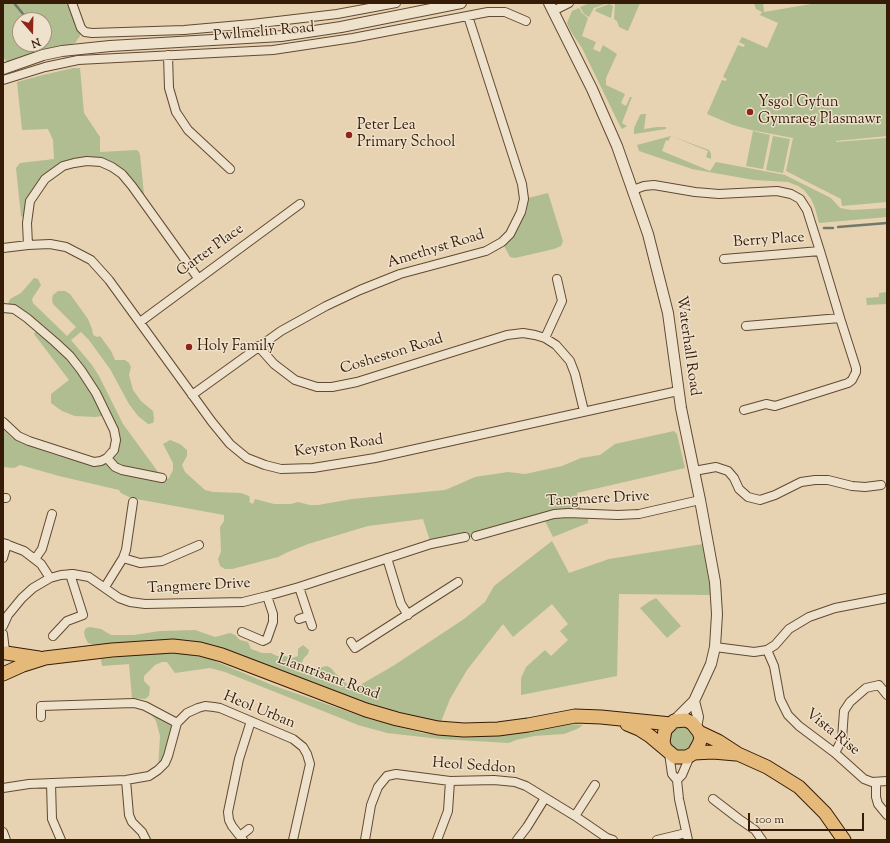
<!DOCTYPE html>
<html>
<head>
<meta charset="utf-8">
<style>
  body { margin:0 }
  #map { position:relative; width:890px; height:843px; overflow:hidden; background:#e7d2b2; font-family:"Sorts Mill Goudy",serif }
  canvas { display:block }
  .frame { position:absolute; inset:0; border:4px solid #361b07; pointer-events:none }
  .north { position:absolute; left:12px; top:12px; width:40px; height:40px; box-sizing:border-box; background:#efe2cd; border:1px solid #a5927e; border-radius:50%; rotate:160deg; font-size:11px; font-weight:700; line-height:16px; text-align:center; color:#361b07 }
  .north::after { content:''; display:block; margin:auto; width:14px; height:18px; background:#8f2418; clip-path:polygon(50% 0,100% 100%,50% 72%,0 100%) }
  .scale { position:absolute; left:748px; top:813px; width:116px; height:18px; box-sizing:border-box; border:2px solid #361b07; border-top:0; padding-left:5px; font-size:12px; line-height:14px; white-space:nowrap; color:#361b07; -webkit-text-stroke:3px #efe2cd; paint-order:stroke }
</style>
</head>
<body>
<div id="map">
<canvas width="890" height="843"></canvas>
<div class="frame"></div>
<div class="north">N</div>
<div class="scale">100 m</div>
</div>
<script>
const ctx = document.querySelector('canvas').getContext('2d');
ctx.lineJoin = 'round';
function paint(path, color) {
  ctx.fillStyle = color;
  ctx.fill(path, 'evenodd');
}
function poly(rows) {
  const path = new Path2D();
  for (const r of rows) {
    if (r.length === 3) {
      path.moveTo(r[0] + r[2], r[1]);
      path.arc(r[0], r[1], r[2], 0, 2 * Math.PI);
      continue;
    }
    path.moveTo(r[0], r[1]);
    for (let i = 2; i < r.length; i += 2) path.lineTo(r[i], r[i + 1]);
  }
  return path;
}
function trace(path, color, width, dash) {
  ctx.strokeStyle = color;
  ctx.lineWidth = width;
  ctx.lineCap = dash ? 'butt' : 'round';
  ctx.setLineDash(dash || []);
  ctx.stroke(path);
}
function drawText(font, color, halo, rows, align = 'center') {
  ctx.font = font + ' "Sorts Mill Goudy",serif';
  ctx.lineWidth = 3;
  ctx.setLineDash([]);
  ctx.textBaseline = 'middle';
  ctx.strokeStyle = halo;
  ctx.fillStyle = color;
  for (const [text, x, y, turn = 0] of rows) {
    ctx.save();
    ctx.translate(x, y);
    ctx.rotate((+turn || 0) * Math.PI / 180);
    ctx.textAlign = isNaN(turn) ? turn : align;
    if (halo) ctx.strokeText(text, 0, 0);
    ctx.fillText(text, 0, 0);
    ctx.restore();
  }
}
const green = poly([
  [3,3,69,3,80,32,80,36,75,43,52,48,10,61,6,61,3,57],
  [20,20,44,20,44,44,20,44],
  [590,3,608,3,594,8,589,17,584,14,580,7],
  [615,3,640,3,628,31,619,27,617,21,614,19],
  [754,3,763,3,764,12,817,3,887,3,887,136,836,141,836,142,887,138,887,202,842,206,841,199,786,171,793,138,751,130,733,125,707,114,722,80,726,81,727,79,723,77,738,45,744,47,745,45,739,42,742,37,767,48,778,23,760,15,762,12,756,9],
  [609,4,613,6,611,18,595,11,596,9],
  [579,8,582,13,588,18,582,36,596,42,593,49,600,52,603,45,617,54,606,78,606,85,625,94,621,103,626,106,630,97,632,97,622,123,627,126,622,129,620,126,582,48,570,30,567,23,572,11],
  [73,68,80,68,84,113,100,137,100,152,137,150,139,152,140,155,145,204,132,186,101,162,63,166,37,190,27,219,21,216,16,168,20,163,54,159,53,140,48,129,22,130,17,82,39,76],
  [642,114,646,114,644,129,657,127,666,127,666,129,634,134,634,128,640,115],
  [753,131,770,135,763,169,746,166],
  [671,136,668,141,666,140,662,151,710,171,716,162,785,175,831,198,840,208,852,210,887,208,887,217,819,223,815,208,811,199,804,190,798,186,788,182,754,180,692,169,639,151,637,145,671,136,709,150,711,154,711,159,706,157,708,151],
  [773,136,790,139,783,173,766,170],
  [548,193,563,241,561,246,554,249,515,258,510,257,502,242,524,199],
  [34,278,38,279,41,285,32,299,33,303,67,336,76,327,53,304,52,299,53,295,58,291,65,291,70,294,88,319,92,329,93,335,97,337,100,336,111,351,115,360,125,360,129,363,131,367,129,375,133,390,141,401,153,411,154,419,153,423,148,424,138,416,129,404,110,369,89,340,81,332,71,340,92,365,99,376,123,424,164,480,169,478,173,470,173,463,163,444,170,440,180,444,187,450,187,456,182,465,185,472,205,490,213,492,241,493,249,496,250,500,249,502,253,504,255,499,274,504,291,504,298,502,310,505,318,505,352,499,445,490,457,485,475,477,508,472,525,474,562,466,581,458,600,455,615,444,674,431,677,434,685,468,577,493,581,513,588,514,588,523,553,537,543,517,476,536,431,544,423,519,368,526,308,544,288,552,278,557,232,569,225,569,220,566,218,559,221,552,220,527,224,521,224,515,131,498,121,493,119,490,59,476,20,465,14,468,3,467,3,429,13,439,52,454,94,465,107,458,116,440,107,415,96,417,75,416,62,411,51,403,51,394,69,380,34,334,38,328,7,307,10,299,21,293],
  [887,292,887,304,867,305,866,298,879,297,879,293],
  [552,541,569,573,609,559,703,544,711,595,619,594,617,676,521,695,521,678,526,667,545,650,551,656,568,640,560,631,568,624,552,604,513,637,503,624,467,670,450,699,440,724,411,717,348,699,234,656,206,643,187,641,160,640,94,645,88,643,85,637,84,632,86,628,90,627,101,629,111,635,134,635,160,631,195,630,215,637,230,633,235,635,240,640,248,642,251,649,262,653,271,653,277,656,285,656,292,658,298,656,298,649,303,645,309,650,308,654,304,658,302,662,303,666,313,669,327,666,331,668,335,673,353,689,393,666,464,619,485,602,494,586],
  [656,598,681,626,667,638,640,608,650,601],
  [153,653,186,654,210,659,272,685,369,719,422,733,455,736,500,735,568,724,583,725,577,729,564,734,534,736,516,740,509,743,440,739,387,733,358,725,225,672,210,668,175,673,167,662,162,662,155,665,144,676,144,681,150,687,149,696,145,699,132,698,129,664,102,666,101,659],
  [145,706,177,723,158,770,160,736,156,721],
  [681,739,12]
]);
const stream = poly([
  [14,3,28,20],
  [838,227,887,223],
  [824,228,833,228]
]);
const minor = poly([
  [72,3,81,28,85,32,92,33,184,30,252,24,337,14,396,3],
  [553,11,569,3],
  [168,55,169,88,176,112,188,130,230,169],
  [3,80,45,67,78,60,273,50,353,38,488,12,505,12,526,21],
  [633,190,644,186,654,185,695,192,719,194,777,191,791,194,800,199,807,210,820,251],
  [28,245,27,223,30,201,45,179,63,166,74,163,87,161,101,162,112,167,122,174,132,186,198,278],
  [3,248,28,245,50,244,66,247,91,260,109,280,212,422,230,444,247,458,265,465,281,469,313,468,375,458,678,391],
  [724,259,820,251,840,318,746,326],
  [3,308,14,309,27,318,55,342,70,356,81,370,96,393,114,430,116,440,114,450,107,458,115,467,122,470,162,478],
  [140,322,300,204],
  [545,338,562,301,557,279],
  [258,346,274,364,295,380,317,387,332,387,357,382,507,335,523,333,535,335,545,338,556,345,570,361,575,374,584,411],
  [192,395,281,331,326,306,360,290,400,274,486,251,502,242,510,234,521,212,524,199,522,184,468,16],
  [744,410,766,404,775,406,848,383,852,380,856,372,856,368,840,318],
  [3,422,18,436,29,441,94,462,101,461,107,458],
  [694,471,716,467,728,471,734,478,739,489,748,497,760,500,775,495,801,482,815,480,828,480,852,486,865,487,881,485],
  [3,498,6,498],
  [476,536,554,514,568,513,618,515,639,514,700,500],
  [3,543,24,551,41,564,50,578],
  [3,558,7,544],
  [123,558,140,563,162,561,199,545],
  [387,558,401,604,408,615],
  [35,559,42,549,52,514],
  [105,587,123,558,126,550,133,502],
  [299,587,312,626],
  [299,619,308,616],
  [3,626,8,615,22,598,33,588,50,578,61,575,73,574,89,577,119,598,130,602,145,604,243,602,267,596,299,587,431,544,465,537],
  [242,632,263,641,267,639,273,622,273,614,267,596],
  [3,634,5,651],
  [53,636,67,621,83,615,70,574],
  [351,642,355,648,458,582],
  [715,647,754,652,767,650,775,645,789,629,809,617,835,608,887,598],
  [767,650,774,666,780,699,788,715,799,726,835,753,864,779,872,782,887,781],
  [41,717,41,706,134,703,145,706,177,723],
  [669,753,672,774,677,780,679,799,688,840],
  [835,753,842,739,844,711,850,702,866,688,879,685,887,695],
  [126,780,129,815,132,822,142,832,146,840],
  [677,780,682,775,690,756],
  [51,783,52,819,61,840],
  [876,783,876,797,878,804,887,815],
  [3,788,29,784,126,780,149,776,158,770,165,763,168,756,177,723,187,713,198,708,205,706,214,707,220,708,293,739,303,747,307,754,310,764,293,840],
  [713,799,739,819,755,830,762,840],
  [575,816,595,785],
  [3,832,6,840],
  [240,836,249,829],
  [243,840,232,826,229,820,228,812,239,759,251,721],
  [365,840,371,805,378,787,387,776,396,774,450,781,494,780,515,782,526,786,575,816,607,838,613,840],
  [437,840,448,811,450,781],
  [517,840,527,827,545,798],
  [657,840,686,833]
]);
const tertiary = poly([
  [549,3,592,89,617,146,648,234,668,313,681,408,700,500,715,582,717,614,715,647,711,664,694,701,674,721],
  [3,69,43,55,62,51,110,46,281,36,341,27,461,3],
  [694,701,698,717,696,727]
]);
const primary = poly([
  [6,653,39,658],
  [3,674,23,665,45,658,112,650,173,646,200,649,222,655,366,710,397,719,438,728,464,730,498,729,528,725,575,716,601,717,671,724],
  [627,724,639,729,650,736,675,757,687,757,694,753,713,752,736,754],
  [699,732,718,741,738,754,767,767,799,787,825,813,844,840],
  [665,748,663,742,665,730,674,721,686,720,692,723,699,732,701,738,699,744,694,753]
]);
const markers = [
  [750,112,4,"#8f2418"],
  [349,135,4,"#8f2418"],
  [189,347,4,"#8f2418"]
];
const streetNames = [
  ["Pwllmelin Road",264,33,-5],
  ["Berry Place",769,241,-4],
  ["Amethyst Road",436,250,-17],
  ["Carter Place",211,251,-36],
  ["Waterhall Road",687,346,82],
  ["Cosheston Road",392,355,-17],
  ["Keyston Road",339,447,-8],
  ["Tangmere Drive",598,500,-3],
  ["Tangmere Drive",199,587,-3],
  ["Llantrisant Road",328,678,20],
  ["Heol Urban",259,711,22],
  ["Vista Rise",832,733,39],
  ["Heol Seddon",474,767,4]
];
const poiNames = [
  ["Ysgol Gyfun",758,103],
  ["Gymraeg Plasmawr",758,120],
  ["Peter Lea",357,126],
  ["Primary School",357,143],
  ["Holy Family",197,347]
];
paint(green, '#afbd91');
trace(stream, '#70796c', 2.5);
trace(minor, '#624932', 10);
trace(tertiary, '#624932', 12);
trace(primary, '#361b07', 15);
trace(minor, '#efe2cd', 8);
trace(tertiary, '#efe2cd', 10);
trace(primary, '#e4b979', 13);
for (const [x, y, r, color] of markers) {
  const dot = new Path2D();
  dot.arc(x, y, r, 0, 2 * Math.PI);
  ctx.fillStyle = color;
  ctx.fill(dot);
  trace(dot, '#efe2cd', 1.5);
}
drawText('15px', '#361b07', '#efe2cd', streetNames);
drawText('15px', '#361b07', '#efe2cd', poiNames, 'left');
</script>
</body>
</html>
